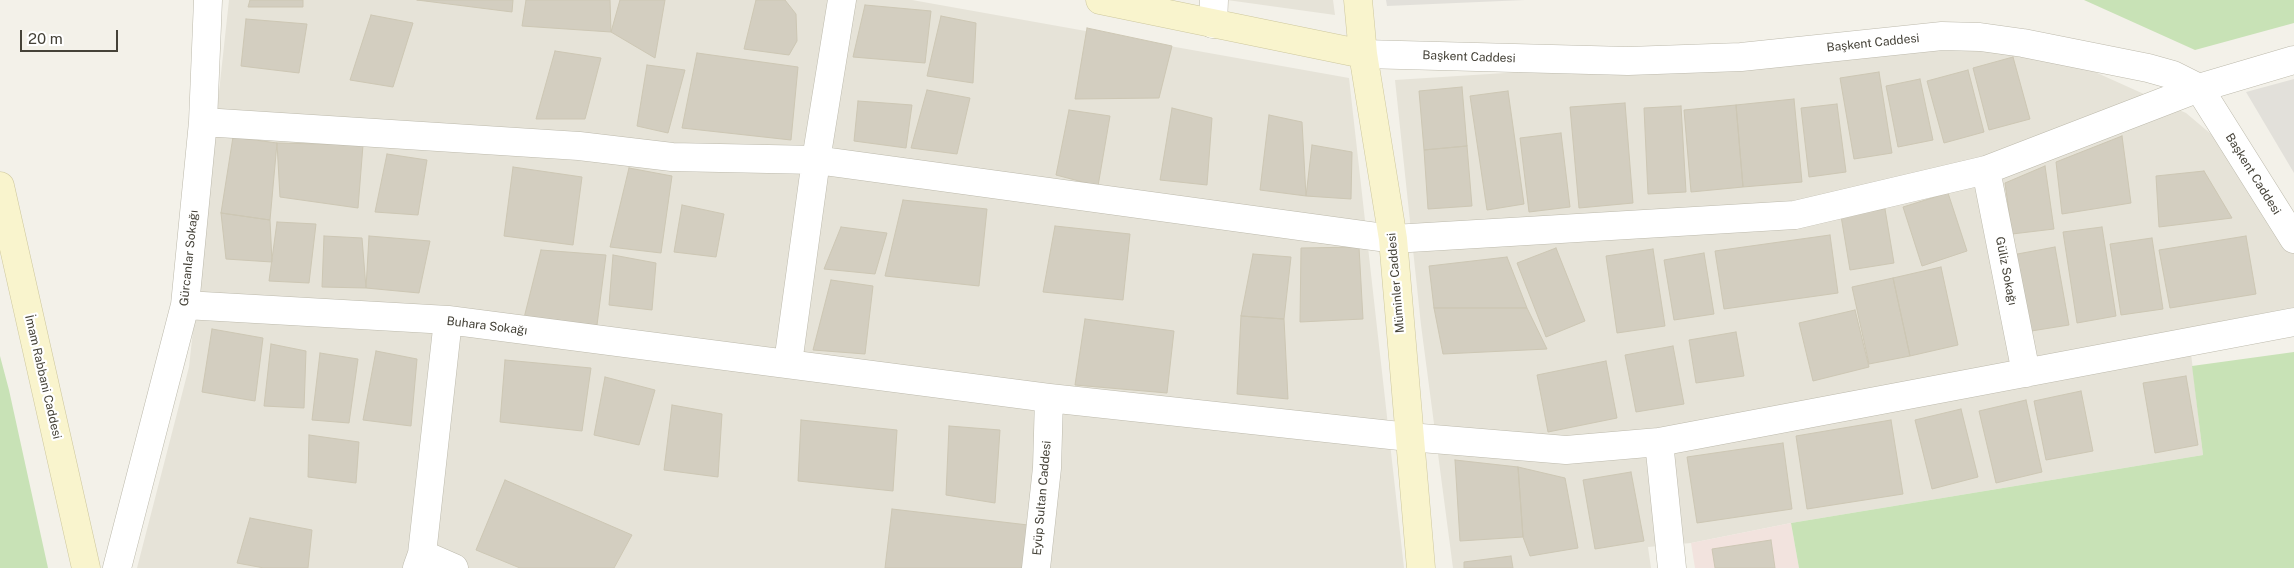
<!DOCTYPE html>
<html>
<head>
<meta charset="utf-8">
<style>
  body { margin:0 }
  #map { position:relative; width:2294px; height:568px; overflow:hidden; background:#f3f1e9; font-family:"Public Sans",sans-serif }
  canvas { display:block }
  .scale { position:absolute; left:20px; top:30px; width:98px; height:22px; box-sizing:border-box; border:2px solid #454238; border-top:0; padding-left:6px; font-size:15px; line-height:18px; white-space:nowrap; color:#454238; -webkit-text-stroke:4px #fff; paint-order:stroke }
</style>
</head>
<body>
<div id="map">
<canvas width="2294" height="568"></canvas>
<div class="scale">20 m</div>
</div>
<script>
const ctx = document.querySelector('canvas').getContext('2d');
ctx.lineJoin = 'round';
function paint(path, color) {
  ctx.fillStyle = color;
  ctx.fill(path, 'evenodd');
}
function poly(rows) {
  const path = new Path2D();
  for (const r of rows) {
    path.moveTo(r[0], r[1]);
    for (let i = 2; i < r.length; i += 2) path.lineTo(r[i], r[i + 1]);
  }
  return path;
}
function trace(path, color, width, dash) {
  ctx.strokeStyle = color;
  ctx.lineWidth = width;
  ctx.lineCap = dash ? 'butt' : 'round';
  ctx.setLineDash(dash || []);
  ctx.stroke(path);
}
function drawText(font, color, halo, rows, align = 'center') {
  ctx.font = font + ' "Public Sans",sans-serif';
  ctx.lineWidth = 4.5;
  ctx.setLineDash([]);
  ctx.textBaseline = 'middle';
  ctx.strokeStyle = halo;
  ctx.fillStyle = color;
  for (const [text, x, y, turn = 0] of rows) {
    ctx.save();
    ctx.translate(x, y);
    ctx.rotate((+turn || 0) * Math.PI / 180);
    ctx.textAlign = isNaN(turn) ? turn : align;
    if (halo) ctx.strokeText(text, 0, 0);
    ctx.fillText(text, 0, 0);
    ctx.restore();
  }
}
const residential = poly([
  [229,0,912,0,1349,78,1404,568,137,568,189,367],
  [1227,0,1333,0,1335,15],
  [2024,40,2186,113,2237,156,2294,251,2294,307,2188,328,2203,455,1791,523,1691,543,1648,547,1651,568,1453,568,1421,325,1395,80]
]);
const industrial = poly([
  [1386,0,1525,0,1387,6],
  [2294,79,2294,173,2246,92]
]);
const medical = poly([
  [1791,523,1799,568,1695,568,1691,543]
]);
const green = poly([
  [2084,0,2294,0,2294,23,2195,50],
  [2294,352,2294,568,1799,568,1791,523,2203,455,2192,366],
  [0,356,9,390,48,568,0,568]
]);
const building = poly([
  [250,0,303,0,303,7,248,7,250,0],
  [417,0,513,0,512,12,417,0],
  [526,0,610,0,611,32,522,26,526,0],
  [620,0,665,0,655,58,611,32,620,0],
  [756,0,785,0,796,14,797,41,789,55,744,49,756,0],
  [865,5,931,11,925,63,853,57,865,5],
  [371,15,413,23,393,87,350,80,371,15],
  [941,16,976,23,973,83,927,76,941,16],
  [246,19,307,24,299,73,241,66,246,19],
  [1087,28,1172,46,1159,98,1075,99,1087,28],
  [555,51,601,58,585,119,536,119,555,51],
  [697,53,798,67,791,140,682,128,697,53],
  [2013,57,2030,119,1989,130,1973,68,2013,57],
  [647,65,685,70,668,133,637,126,647,65],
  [1968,70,1984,132,1944,143,1927,81,1968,70],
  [1879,72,1892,153,1854,159,1840,78,1879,72],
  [1920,79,1933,140,1898,147,1886,86,1920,79],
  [1462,87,1467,146,1424,150,1419,91,1462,87],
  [927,90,970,98,957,154,911,148,927,90],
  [1508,91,1524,204,1487,210,1470,96,1508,91],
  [1794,99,1802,182,1743,187,1736,105,1794,99],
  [858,101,912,105,906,148,854,141,858,101],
  [1625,103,1633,203,1579,208,1570,107,1625,103],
  [1837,104,1846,172,1809,177,1801,108,1837,104],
  [1736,105,1743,187,1691,192,1684,110,1736,105],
  [1681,106,1686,192,1648,194,1644,108,1681,106],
  [1172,108,1212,118,1207,185,1160,180,1172,108],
  [1069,110,1110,116,1098,186,1056,175,1069,110],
  [1269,115,1302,122,1306,196,1260,190,1269,115],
  [1561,133,1570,207,1529,212,1520,138,1561,133],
  [2122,136,2131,203,2062,214,2056,162,2122,136],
  [233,137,277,143,270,220,221,213,233,137],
  [277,143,363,145,358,208,280,197,277,143],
  [1312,145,1352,152,1351,199,1306,196,1312,145],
  [1467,146,1472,206,1428,209,1424,150,1467,146],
  [387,154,427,160,418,215,375,212,387,154],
  [2045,166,2054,229,2012,234,2005,183,2045,166],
  [513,167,582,177,573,245,504,236,513,167],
  [629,168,672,176,661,253,610,247,629,168],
  [2204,171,2232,218,2159,227,2156,176,2204,171],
  [1948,193,1967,251,1922,266,1903,207,1948,193],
  [903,200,987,209,979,286,885,276,903,200],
  [682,205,724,214,716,257,674,252,682,205],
  [1885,209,1894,263,1850,270,1841,216,1885,209],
  [221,213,270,220,272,262,226,259,221,213],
  [277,222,316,224,309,283,269,281,277,222],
  [1055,226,1130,234,1123,300,1043,292,1055,226],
  [841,227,887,233,875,274,824,269,841,227],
  [2102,227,2116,316,2077,323,2063,232,2102,227],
  [1830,235,1838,293,1724,309,1715,251,1830,235],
  [324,236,362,238,366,288,322,287,324,236],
  [369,236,430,241,419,293,366,288,369,236],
  [2246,236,2256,294,2170,308,2159,250,2246,236],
  [2152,238,2163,309,2121,315,2110,244,2152,238],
  [1359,247,1363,319,1300,322,1301,248,1359,247],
  [2055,247,2069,325,2025,332,2012,255,2055,247],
  [1556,248,1585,321,1546,337,1517,263,1556,248],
  [1653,249,1665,326,1617,333,1606,256,1653,249],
  [541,250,606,255,597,325,524,318,541,250],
  [1704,253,1714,314,1674,320,1664,260,1704,253],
  [1253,254,1291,257,1284,319,1241,316,1253,254],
  [613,255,656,263,652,310,609,305,613,255],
  [1507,257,1527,308,1434,308,1429,266,1507,257],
  [1941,267,1958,345,1910,356,1893,278,1941,267],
  [1893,278,1910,356,1869,364,1852,287,1893,278],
  [831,280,873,286,865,354,813,350,831,280],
  [1434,308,1527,308,1547,349,1443,354,1434,308],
  [1855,310,1869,367,1813,381,1799,323,1855,310],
  [1241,316,1284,319,1288,399,1237,394,1241,316],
  [1085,319,1174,331,1167,393,1075,385,1085,319],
  [212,329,263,338,255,401,202,392,212,329],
  [1736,332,1744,376,1696,383,1689,340,1736,332],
  [271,344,306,351,304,408,264,406,271,344],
  [1673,346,1684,404,1636,412,1625,355,1673,346],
  [376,351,417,359,411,426,363,420,376,351],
  [320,353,358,359,349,423,312,420,320,353],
  [505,360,591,368,582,431,500,422,505,360],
  [1606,361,1617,418,1548,432,1537,375,1606,361],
  [2186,376,2198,445,2155,453,2143,383,2186,376],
  [605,377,655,390,639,445,594,435,605,377],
  [2081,391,2093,451,2046,460,2034,401,2081,391],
  [2026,400,2042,472,1996,483,1979,411,2026,400],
  [672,405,722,414,718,477,664,470,672,405],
  [1961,409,1978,477,1932,489,1915,420,1961,409],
  [801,420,897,430,893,491,798,481,801,420],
  [1891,420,1903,494,1807,509,1796,436,1891,420],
  [949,426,1000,430,995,503,946,495,949,426],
  [309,435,359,442,356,483,308,477,309,435],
  [1783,443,1792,509,1697,523,1687,457,1783,443],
  [1455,460,1518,467,1523,537,1460,541,1455,460],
  [1518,467,1565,478,1578,548,1530,556,1523,537,1518,467],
  [1631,472,1644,541,1595,549,1583,480,1631,472],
  [505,480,632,535,614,568,520,568,476,550,505,480],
  [892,509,1028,525,1024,568,885,568,892,509],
  [250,518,312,530,308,568,264,568,237,563,250,518],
  [1771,540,1775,568,1715,568,1712,549,1771,540],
  [1511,556,1513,568,1464,568,1464,562,1511,556]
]);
const street = poly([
  [1213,24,1214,0],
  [1363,54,1628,61,1741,57,1942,36,1980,37,2023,43,2148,68,2173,75,2199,88,2294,239],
  [203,122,579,146,672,157,816,160,1393,239,1795,215,1986,170,2199,88,2294,60],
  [1986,170,2026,373],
  [185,305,448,320,1049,398,1409,437,1566,450,1659,442,2294,322],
  [788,363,816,160,842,0],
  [1659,442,1672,568],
  [422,554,454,568],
  [117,568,185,305,203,122,208,0],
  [417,568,422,554,448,320],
  [1036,568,1047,468,1049,398]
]);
const secondary = poly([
  [1100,0,1363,54],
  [1358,0,1363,54,1393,239,1421,568],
  [0,186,86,568]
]);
const streetNames = [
  ["Başkent Caddesi",1873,43,-6],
  ["Başkent Caddesi",1469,57,2],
  ["Başkent Caddesi",2253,174,58],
  ["Gürcanlar Sokağı",189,258,-84],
  ["Güliz Sokağı",2006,271,79],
  ["Müminler Caddesi",1396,283,-95],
  ["Buhara Sokağı",487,326,7],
  ["İmam Rabbani Caddesi",43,377,77],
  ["Eyüp Sultan Caddesi",1042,498,-85]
];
paint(residential, '#e6e3d8');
paint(industrial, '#e2e0da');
paint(medical, '#f2e3de');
paint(green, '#c8e2b6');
paint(building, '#d3cec0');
trace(building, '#cdc7b4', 1);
trace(street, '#bdbaac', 29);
trace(secondary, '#cdc79d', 29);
trace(street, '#fff', 28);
trace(secondary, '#f9f4cd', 28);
drawText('12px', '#454238', '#fff', streetNames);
</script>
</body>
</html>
